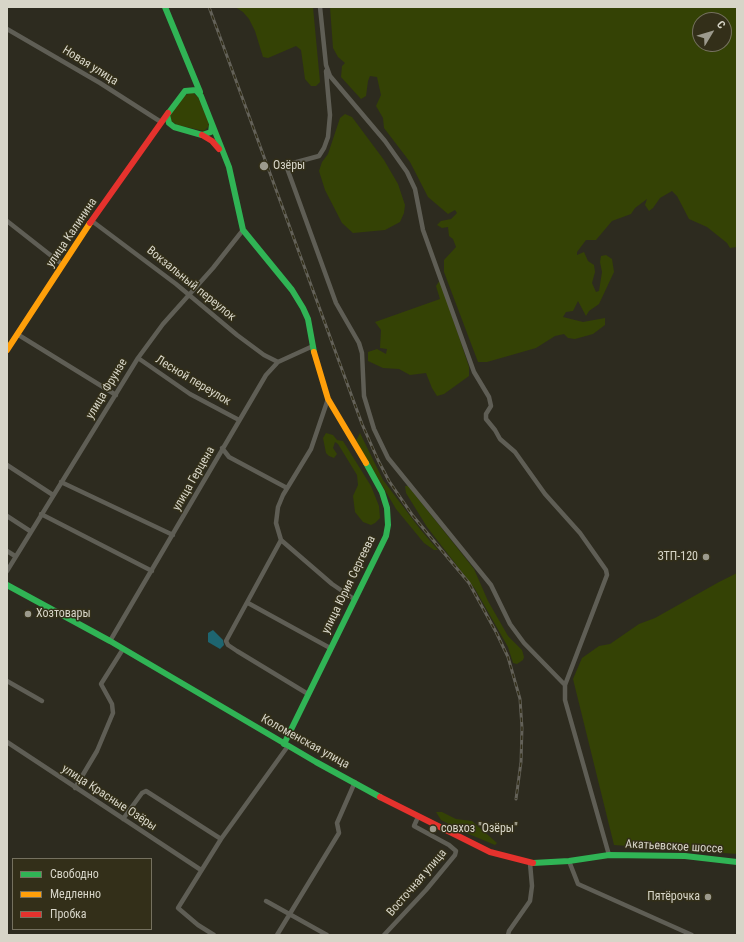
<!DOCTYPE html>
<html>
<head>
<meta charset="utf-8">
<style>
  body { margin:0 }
  #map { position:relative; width:744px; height:942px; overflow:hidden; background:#2d2b1f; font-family:"Roboto Condensed",sans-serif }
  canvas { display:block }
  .frame { position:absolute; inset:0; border:8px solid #d7d5c8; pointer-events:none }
  .legend { position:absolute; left:12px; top:858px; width:140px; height:72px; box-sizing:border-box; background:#332f19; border:1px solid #75715f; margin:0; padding:5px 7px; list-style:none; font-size:12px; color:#d7d5c8 }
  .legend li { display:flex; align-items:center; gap:8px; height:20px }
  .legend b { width:20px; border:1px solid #75715f }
  .north { position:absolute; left:692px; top:12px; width:40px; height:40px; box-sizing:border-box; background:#332f19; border:1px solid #75715f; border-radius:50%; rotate:52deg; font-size:11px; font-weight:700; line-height:16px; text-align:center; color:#d7d5c8 }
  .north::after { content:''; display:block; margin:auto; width:14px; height:18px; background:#9c9a8d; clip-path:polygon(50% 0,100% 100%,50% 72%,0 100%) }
</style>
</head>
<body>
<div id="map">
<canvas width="744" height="942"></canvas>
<div class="frame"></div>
<ul class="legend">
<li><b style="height:5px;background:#30b455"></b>Свободно</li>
<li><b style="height:5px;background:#ff9f0a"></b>Медленно</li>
<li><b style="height:5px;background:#e5322d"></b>Пробка</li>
</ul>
<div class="north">С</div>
</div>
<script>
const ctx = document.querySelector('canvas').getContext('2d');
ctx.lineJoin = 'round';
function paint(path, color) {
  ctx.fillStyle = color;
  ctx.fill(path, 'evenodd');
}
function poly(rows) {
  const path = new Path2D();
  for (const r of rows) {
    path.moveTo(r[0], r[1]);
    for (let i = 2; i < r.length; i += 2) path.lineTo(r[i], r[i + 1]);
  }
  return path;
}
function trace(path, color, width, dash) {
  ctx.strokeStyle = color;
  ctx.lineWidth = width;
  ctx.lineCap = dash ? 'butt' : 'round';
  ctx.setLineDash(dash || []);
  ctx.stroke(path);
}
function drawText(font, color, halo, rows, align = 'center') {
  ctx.font = font + ' "Roboto Condensed",sans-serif';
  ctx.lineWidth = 3;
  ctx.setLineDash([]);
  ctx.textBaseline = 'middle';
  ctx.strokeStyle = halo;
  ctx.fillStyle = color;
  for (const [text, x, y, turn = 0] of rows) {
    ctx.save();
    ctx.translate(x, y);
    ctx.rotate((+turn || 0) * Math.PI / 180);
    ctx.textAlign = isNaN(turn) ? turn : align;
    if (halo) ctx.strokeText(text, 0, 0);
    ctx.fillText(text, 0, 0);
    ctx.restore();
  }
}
const green = poly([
  [235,7,313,7,320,82,316,86,311,86,305,79,301,50,296,46,268,58,263,57,255,31,249,19,243,12],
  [330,7,737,7,737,247,730,248,727,243,707,227,689,219,677,196,672,191,660,198,653,208,649,211,645,205,647,199,635,208,631,214,612,221,596,240,586,240,577,252,577,255,584,252,588,261,594,265,595,272,592,283,596,292,599,291,602,272,600,262,601,256,606,255,612,259,614,272,599,304,589,311,586,316,578,301,573,311,566,312,563,317,583,322,605,318,605,325,593,334,575,339,568,338,564,334,555,336,536,348,487,362,478,362,444,272,444,260,456,247,453,239,449,236,448,227,442,228,437,225,441,221,451,219,457,213,455,210,448,214,428,197,410,162,384,128,383,118,376,106,381,95,377,77,370,76,368,81,366,96,361,99,341,77,342,66,345,63,338,57,333,48],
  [700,20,724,20,724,44,700,44],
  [192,92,198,97,208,121,209,126,204,131,177,125,170,120,170,116,182,97],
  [345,114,352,117,384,160,398,184,405,205,404,213,400,222,385,230,353,233,342,223,325,190,319,171,322,162,328,154,340,118],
  [440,280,469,367,469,376,444,394,437,396,432,388,426,373,410,375,399,369,383,368,368,361,368,352,377,349,386,354,387,349,380,348,381,330,375,322,440,299,436,286],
  [326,433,333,435,337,440,343,441,371,486,379,506,380,518,375,523,371,525,363,522,355,512,353,496,358,485,357,475,338,444,335,442,333,448,337,454,334,458,329,456,326,453,323,438],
  [360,433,383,480,420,529,438,550,434,550,424,543,396,509,356,441],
  [405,486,408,486,474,569,488,601,508,636,522,650,524,657,523,660,517,664,513,663,508,647,475,589,427,527,406,493],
  [737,573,737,854,614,845,573,679,582,658,599,646,610,644,639,624,655,618,719,582],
  [436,812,442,812,456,819,472,821,497,843,495,845,464,832,441,820]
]);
const water = poly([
  [213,630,223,640,224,645,220,649,208,642,208,633]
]);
const street = poly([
  [320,7,326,65,330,76,385,141,407,172,415,189,423,230,474,372,489,397,491,406,486,414,486,419,495,430,500,439,515,452,545,494,580,533,606,570,607,575,565,685,565,700,609,855],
  [7,29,100,83,161,122],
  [326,71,330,115,328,137,324,148,319,156,293,163,287,168,336,303,359,343,362,353,364,396,374,429,388,458,491,585,510,624,524,643,565,685],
  [7,221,63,265],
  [92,221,176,284,237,335,264,355,278,362],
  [17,334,116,395],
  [138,358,190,394,239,420],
  [222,448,229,457,287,488],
  [7,465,53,495],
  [61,482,173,535],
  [41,514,152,571],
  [7,516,30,531],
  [281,540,332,584,354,599],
  [7,551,15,556],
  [7,571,138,358,163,324,213,268,243,230],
  [248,603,330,648],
  [110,641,266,375,278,362,313,346],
  [7,681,42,701],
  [308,694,237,651,228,645,226,641,281,540,276,523,278,507,283,495,311,449,328,399],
  [7,742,201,870],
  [75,788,97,751,113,713,112,704,101,684,123,649],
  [123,819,142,793,146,791,221,839],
  [569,861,578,884,692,935],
  [266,901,327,935],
  [214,935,198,925,178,908,221,839,288,746],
  [277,935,339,833,337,823,355,782],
  [384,935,426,890,455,855,456,851,449,845,414,826,418,817],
  [508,935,509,931,530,901,532,886,530,863]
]);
const fast = poly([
  [165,7,200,92],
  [212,125,211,132,202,135,174,127,169,123,167,115,185,91,196,90,201,96,229,167,243,230,292,290,303,308,308,319,314,352],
  [7,585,110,641,316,762,380,797],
  [284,744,386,536,388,525,387,508,382,492,366,463],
  [533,863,569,861,609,855,685,856,737,862]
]);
const slow = poly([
  [7,350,90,223],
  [314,352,328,399,366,463]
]);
const jam = poly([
  [202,135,212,141,219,149],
  [90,223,168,113],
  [380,797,490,852,533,863]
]);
const rail = poly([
  [209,7,362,424,378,460,389,481,413,516,469,583,496,632,508,657,520,699,522,728,521,762,516,799]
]);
const markers = [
  [264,166,5,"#9c9a8d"],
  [706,557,4,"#9c9a8d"],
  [28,614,4,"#9c9a8d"],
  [433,829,4,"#9c9a8d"],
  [708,897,4,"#9c9a8d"]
];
const streetNames = [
  ["Новая улица",90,66,32],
  ["улица Калинина",72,233,-56],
  ["Вокзальный переулок",191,284,39],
  ["Лесной переулок",193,381,31],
  ["улица Фрунзе",107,389,-59],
  ["улица Герцена",194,479,-60],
  ["улица Юрия Сергеева",349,585,-64],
  ["Коломенская улица",305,742,29],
  ["улица Красные Озёры",109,798,33],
  ["Акатьевское шоссе",674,847,3],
  ["Восточная улица",417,883,-49]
];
const poiNames = [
  ["Озёры",273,166],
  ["ЗТП-120",698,557,"right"],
  ["Хозтовары",36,614],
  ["совхоз \"Озёры\"",441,829],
  ["Пятёрочка",700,897,"right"]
];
paint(green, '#344205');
paint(water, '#1e6570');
trace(street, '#5f5e55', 4.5);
trace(fast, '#30b455', 6);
trace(slow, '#ff9f0a', 6);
trace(jam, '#e5322d', 6);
trace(rail, '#636158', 3);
trace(rail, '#332f19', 1.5, [4.5]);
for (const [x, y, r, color] of markers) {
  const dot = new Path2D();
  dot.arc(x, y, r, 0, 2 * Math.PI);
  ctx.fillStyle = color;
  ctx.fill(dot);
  trace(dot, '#332f19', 1.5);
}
drawText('12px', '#d7d5c8', '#332f19', streetNames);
drawText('12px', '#d7d5c8', '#332f19', poiNames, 'left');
</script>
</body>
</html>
